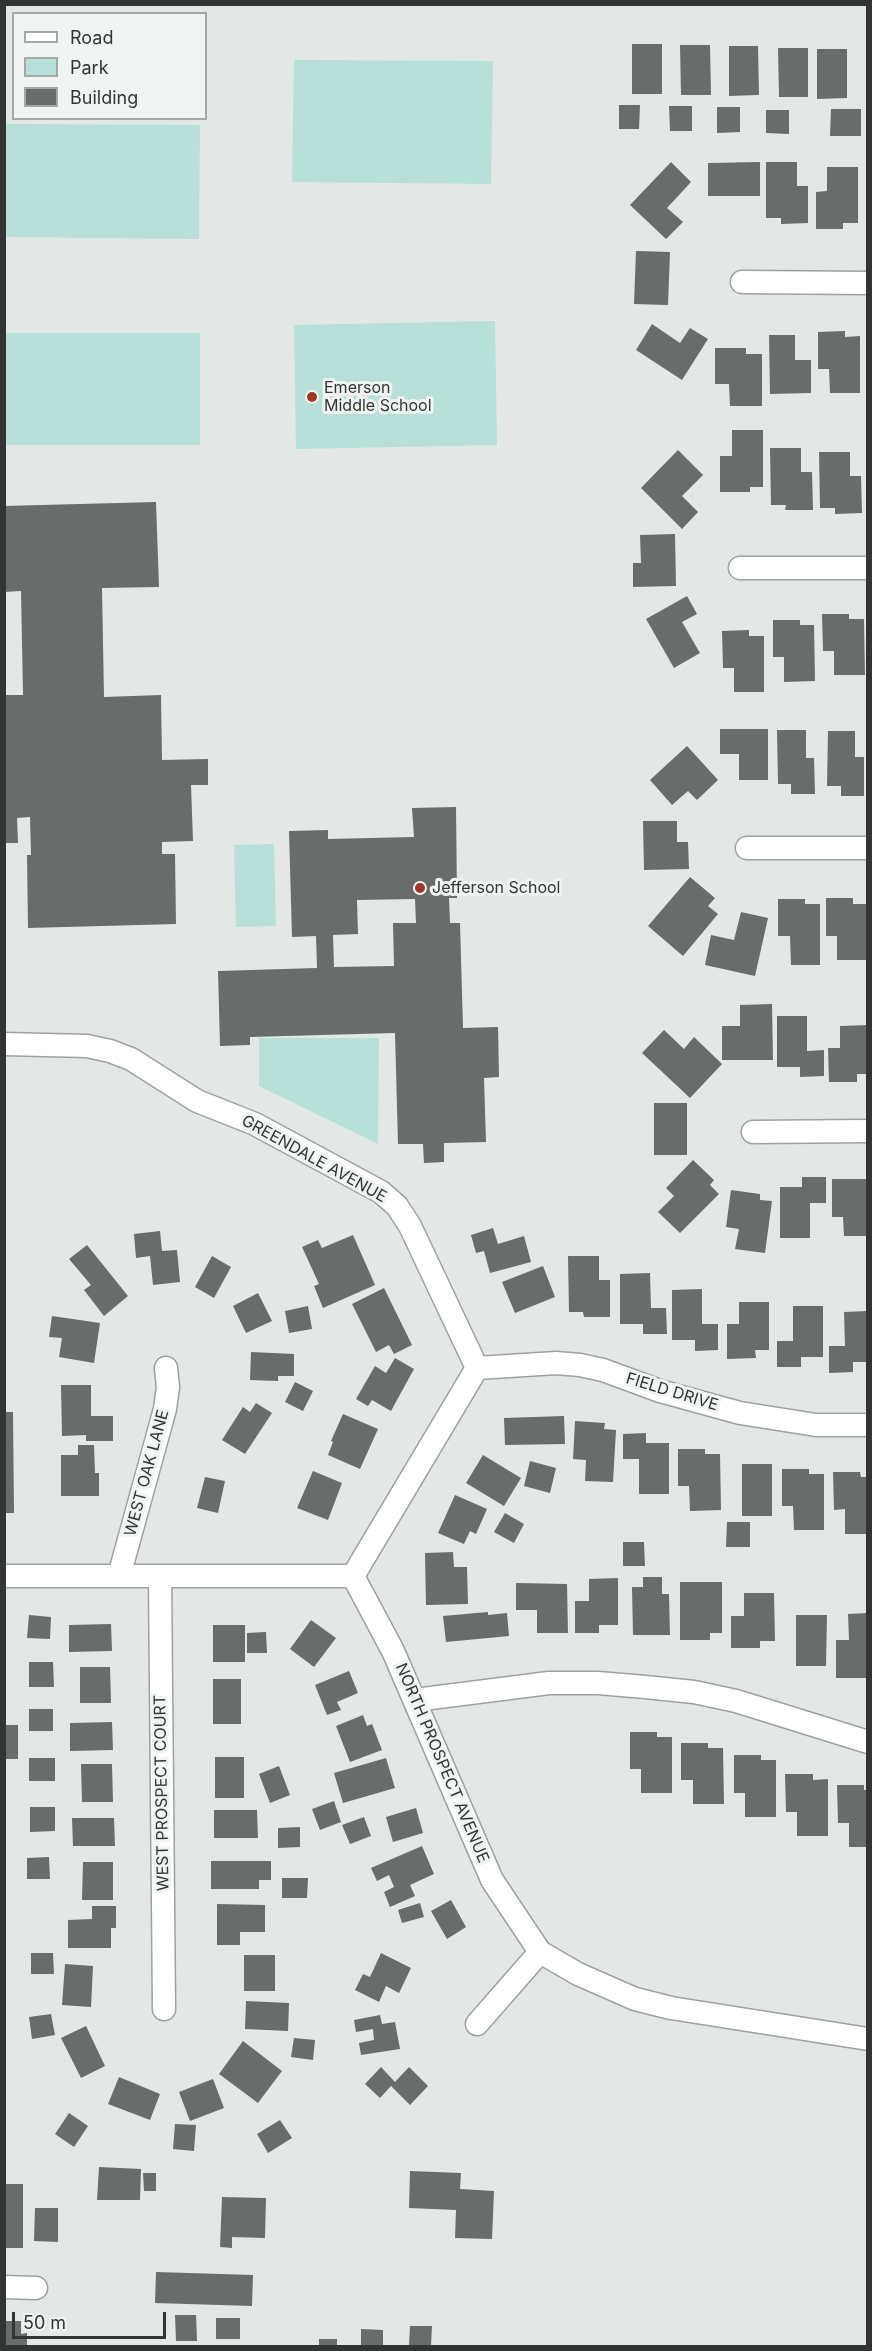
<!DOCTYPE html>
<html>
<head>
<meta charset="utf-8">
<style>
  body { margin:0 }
  #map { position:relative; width:872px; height:2351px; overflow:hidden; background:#e3e7e6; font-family:Inter,sans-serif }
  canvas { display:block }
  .frame { position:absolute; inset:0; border:6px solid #333534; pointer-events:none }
  .legend { position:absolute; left:12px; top:12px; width:195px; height:108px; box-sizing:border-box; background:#f0f4f3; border:2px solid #a4a8a7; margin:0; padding:8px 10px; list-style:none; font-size:18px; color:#333534 }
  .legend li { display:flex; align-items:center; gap:12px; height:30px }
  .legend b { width:30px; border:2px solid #a4a8a7 }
  .scale { position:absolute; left:12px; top:2312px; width:154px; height:27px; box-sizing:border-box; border:3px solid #333534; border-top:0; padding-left:8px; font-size:18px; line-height:21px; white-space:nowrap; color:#333534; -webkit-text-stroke:4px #f0f4f3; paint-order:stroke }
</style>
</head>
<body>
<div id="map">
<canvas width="872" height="2351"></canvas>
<div class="frame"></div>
<ul class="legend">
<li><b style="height:8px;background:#fff"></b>Road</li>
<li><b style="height:16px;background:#b7e0d9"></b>Park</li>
<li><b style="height:16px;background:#686c6b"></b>Building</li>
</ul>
<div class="scale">50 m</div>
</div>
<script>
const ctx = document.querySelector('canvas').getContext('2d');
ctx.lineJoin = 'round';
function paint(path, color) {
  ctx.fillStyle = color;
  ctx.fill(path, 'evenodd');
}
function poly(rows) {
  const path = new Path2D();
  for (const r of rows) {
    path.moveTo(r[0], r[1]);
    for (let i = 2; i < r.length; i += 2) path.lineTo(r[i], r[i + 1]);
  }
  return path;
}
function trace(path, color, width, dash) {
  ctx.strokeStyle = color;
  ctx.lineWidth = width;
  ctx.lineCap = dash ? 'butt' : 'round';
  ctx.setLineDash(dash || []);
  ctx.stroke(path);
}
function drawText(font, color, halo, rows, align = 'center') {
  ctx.font = font + ' Inter,sans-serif';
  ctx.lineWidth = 6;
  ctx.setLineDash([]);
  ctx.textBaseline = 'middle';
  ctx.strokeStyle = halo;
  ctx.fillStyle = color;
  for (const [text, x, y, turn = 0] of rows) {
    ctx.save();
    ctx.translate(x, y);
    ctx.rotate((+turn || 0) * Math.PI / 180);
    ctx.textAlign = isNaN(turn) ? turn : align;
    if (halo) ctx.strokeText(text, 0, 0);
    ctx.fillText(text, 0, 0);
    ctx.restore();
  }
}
const green = poly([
  [294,60,493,61,491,184,292,182],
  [5,124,200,125,199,239,5,237],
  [495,321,497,445,296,449,294,325],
  [5,333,200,333,200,445,5,445],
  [274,844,276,926,236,927,234,845],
  [259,1038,379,1038,378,1144,259,1086]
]);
const building = poly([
  [632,44,662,44,662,94,632,94],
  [680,45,710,45,711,95,681,95],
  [729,46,758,46,759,95,729,96],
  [778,48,808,48,808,97,779,97],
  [817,49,847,49,847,98,817,99],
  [619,105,640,105,639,129,619,129],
  [669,106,692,106,692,131,670,131],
  [717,107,740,107,740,132,717,133],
  [831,109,861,109,861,136,830,136],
  [766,110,789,110,789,134,766,133],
  [671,162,691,182,667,208,683,222,666,239,630,205],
  [760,162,760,196,708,196,708,163],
  [766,162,797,162,797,186,808,186,808,223,781,224,781,218,766,218],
  [827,167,858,167,858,223,843,223,843,229,816,229,816,192,827,191],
  [636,251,670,252,668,305,634,304],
  [652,324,680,343,690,328,708,339,682,380,636,350],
  [845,331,845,337,860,336,860,393,830,393,829,369,818,369,818,332],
  [769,335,795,335,795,360,811,360,811,393,770,394],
  [715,348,746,348,746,354,762,354,762,406,730,406,729,384,715,384],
  [732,430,763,430,763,487,750,487,750,492,720,492,720,456,732,456],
  [770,448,801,448,801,472,812,472,813,510,785,510,786,505,771,505],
  [678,450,703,475,682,496,698,512,682,529,641,488],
  [819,452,850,452,850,476,861,476,862,513,835,514,835,508,820,508],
  [156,502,159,587,102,588,104,697,161,695,162,760,208,759,208,785,191,785,193,841,162,842,162,854,175,854,176,924,28,928,27,855,31,855,30,817,17,818,18,843,4,843,4,695,23,695,21,591,4,592,4,506],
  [675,534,676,586,633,587,633,563,641,563,640,535],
  [687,596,697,614,682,622,700,653,674,668,646,619],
  [822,614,849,614,849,619,864,619,865,675,834,675,834,651,823,651],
  [773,620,800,620,800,625,814,625,815,681,784,682,784,657,773,657],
  [749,630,749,636,764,636,764,692,734,692,734,668,723,668,722,631],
  [720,729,768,729,768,780,739,780,739,754,720,754],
  [777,730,806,730,806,758,814,758,815,794,791,794,791,784,778,784],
  [828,731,855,731,855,757,864,757,864,796,841,796,841,786,827,786],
  [687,746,718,780,697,800,688,791,672,805,650,780],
  [456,807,457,898,449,898,450,923,460,923,463,1028,498,1027,499,1077,484,1078,486,1142,444,1143,444,1162,424,1163,423,1144,398,1144,395,1033,250,1037,250,1045,220,1046,218,971,317,968,316,936,292,937,289,831,328,830,328,839,414,837,412,808],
  [415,899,416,923,393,923,394,966,334,967,333,935,358,934,357,900],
  [643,821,677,821,677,842,688,842,689,869,644,870],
  [690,877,715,898,708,906,718,914,683,956,648,926],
  [826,898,853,898,853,904,868,904,868,960,837,960,837,936,826,936],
  [778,899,805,899,805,904,820,904,820,965,791,965,790,936,778,936],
  [741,912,768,918,755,976,705,965,711,935,734,940],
  [772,1004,773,1060,722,1060,722,1026,740,1026,740,1005],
  [777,1016,807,1016,807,1051,824,1050,824,1076,800,1077,800,1067,777,1067],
  [868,1025,868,1074,857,1074,857,1082,829,1082,828,1048,840,1048,840,1026],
  [664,1030,684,1049,694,1037,722,1064,690,1098,642,1053],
  [654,1103,687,1103,687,1155,654,1155],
  [693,1160,714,1180,710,1185,719,1194,680,1233,658,1212,674,1196,666,1188],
  [802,1177,826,1177,826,1203,810,1203,810,1238,780,1238,780,1187,802,1187],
  [832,1179,868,1179,868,1236,844,1236,843,1217,832,1217],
  [731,1190,760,1194,760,1200,772,1201,765,1253,735,1249,739,1229,726,1227],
  [493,1228,498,1244,524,1236,531,1262,490,1273,484,1251,476,1253,471,1235],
  [160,1231,162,1251,177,1250,180,1282,153,1285,150,1256,136,1258,134,1234],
  [353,1235,375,1285,323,1308,314,1286,319,1284,302,1247,318,1240,322,1248],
  [87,1245,128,1296,104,1316,84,1290,91,1285,69,1259],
  [212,1256,231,1267,214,1298,195,1287],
  [568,1256,599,1256,599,1280,610,1280,610,1317,584,1317,583,1312,569,1312],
  [543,1266,555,1297,515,1313,502,1282],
  [650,1273,651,1308,666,1308,667,1334,643,1334,643,1324,620,1324,620,1274],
  [384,1288,412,1345,394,1354,389,1345,376,1352,352,1304],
  [702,1289,702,1324,718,1324,718,1350,695,1351,695,1340,672,1340,672,1290],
  [258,1293,272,1321,246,1333,233,1306],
  [739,1302,769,1302,769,1350,755,1350,756,1358,727,1359,727,1324,739,1324],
  [308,1306,312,1329,289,1333,285,1311],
  [793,1306,823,1306,823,1357,801,1357,801,1367,777,1367,777,1341,793,1341],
  [868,1311,868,1362,853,1362,853,1372,829,1373,829,1346,845,1346,844,1312],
  [52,1316,100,1323,94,1363,59,1357,62,1338,49,1337],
  [251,1352,294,1354,294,1376,278,1376,278,1381,250,1380],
  [395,1358,414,1369,391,1411,372,1400,368,1406,356,1399,375,1366,386,1373],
  [295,1382,313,1391,303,1411,285,1402],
  [61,1385,91,1385,91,1416,113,1416,113,1441,86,1441,86,1435,62,1436],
  [256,1403,272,1413,245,1454,222,1440,243,1407,250,1412],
  [4,1412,13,1412,14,1513,4,1513],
  [343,1414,378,1429,360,1469,328,1455,333,1442,331,1441],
  [564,1416,565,1444,505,1445,504,1418],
  [575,1421,605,1423,604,1429,616,1430,613,1482,585,1481,586,1460,573,1459],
  [646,1433,646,1443,669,1443,669,1494,639,1494,639,1459,623,1459,623,1434],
  [78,1445,94,1445,95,1473,99,1473,99,1496,61,1496,61,1455,78,1455],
  [678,1449,705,1449,705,1454,720,1454,721,1510,690,1511,689,1486,678,1486],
  [483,1455,521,1478,504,1506,466,1483],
  [530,1461,556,1468,550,1493,524,1486],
  [742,1464,772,1464,772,1516,742,1516],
  [782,1469,809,1469,809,1474,824,1474,824,1530,794,1530,793,1506,782,1506],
  [313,1471,342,1483,328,1520,297,1508],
  [833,1472,860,1472,861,1477,868,1477,868,1534,845,1534,845,1509,834,1510],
  [205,1477,225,1481,218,1513,197,1508],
  [455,1495,487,1509,476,1534,470,1531,464,1544,438,1533],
  [505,1513,524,1524,514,1543,494,1532],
  [727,1522,750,1522,750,1547,726,1547],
  [623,1542,644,1542,645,1566,623,1566],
  [453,1552,454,1567,467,1567,468,1604,426,1605,425,1553],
  [643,1577,662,1577,662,1594,669,1594,670,1635,633,1635,632,1587,643,1587],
  [618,1578,618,1625,599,1625,599,1633,575,1633,575,1601,589,1601,589,1579],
  [680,1582,722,1582,722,1633,710,1633,710,1640,680,1640],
  [516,1583,567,1584,568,1633,537,1633,537,1610,516,1610],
  [744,1593,774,1593,775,1641,760,1641,760,1648,731,1648,731,1616,744,1616],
  [488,1612,488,1615,507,1613,509,1636,446,1642,443,1616],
  [868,1613,868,1678,836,1678,836,1640,849,1640,848,1614],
  [29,1615,51,1617,50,1639,27,1638],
  [796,1615,827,1615,826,1666,796,1666],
  [311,1620,336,1638,314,1667,290,1649],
  [111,1624,112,1651,69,1652,69,1625],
  [213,1625,245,1625,245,1662,213,1662],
  [266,1632,267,1653,247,1653,247,1633],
  [29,1662,53,1662,54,1687,29,1687],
  [80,1667,110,1667,111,1703,80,1703],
  [349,1671,358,1693,337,1702,341,1710,327,1715,315,1685],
  [213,1679,241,1679,241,1724,213,1724],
  [29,1709,53,1709,53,1731,29,1731],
  [363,1715,367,1726,372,1724,382,1750,350,1762,336,1726],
  [112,1722,113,1750,70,1751,70,1723],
  [4,1725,18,1725,18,1759,4,1759],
  [630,1732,657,1732,657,1737,672,1737,672,1793,641,1793,641,1769,630,1769],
  [681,1743,708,1743,708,1748,723,1748,724,1804,693,1804,693,1780,681,1780],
  [734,1755,761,1755,761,1760,776,1760,776,1817,745,1817,745,1793,734,1793],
  [215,1757,244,1757,244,1798,215,1798],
  [29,1758,55,1758,55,1781,29,1781],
  [386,1758,395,1788,343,1803,334,1773],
  [81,1764,112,1764,113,1802,82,1802],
  [279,1766,290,1795,270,1803,259,1774],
  [785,1774,813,1774,813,1780,828,1779,828,1836,797,1836,797,1812,786,1812],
  [837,1785,864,1785,864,1790,868,1790,868,1847,849,1847,849,1823,838,1823],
  [334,1801,341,1822,320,1830,312,1809],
  [30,1807,55,1807,55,1831,30,1832],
  [416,1808,423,1833,393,1842,386,1817],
  [214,1810,257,1810,258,1838,214,1838],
  [364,1817,371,1836,350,1844,342,1825],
  [72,1818,114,1818,115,1846,73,1846],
  [300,1827,300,1847,278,1848,278,1828],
  [422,1846,434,1874,410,1885,415,1896,390,1907,384,1892,394,1887,389,1875,377,1881,371,1868],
  [49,1857,50,1879,27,1879,27,1858],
  [211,1861,271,1861,271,1880,259,1880,259,1889,211,1889],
  [83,1862,113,1862,113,1900,82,1900],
  [282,1878,308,1878,307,1898,282,1898],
  [451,1900,466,1927,447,1939,431,1911],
  [420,1903,424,1917,402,1923,398,1910],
  [217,1904,265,1905,265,1932,240,1932,240,1945,217,1945],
  [92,1906,116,1906,116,1928,111,1928,111,1948,68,1948,68,1920,92,1919],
  [31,1953,53,1953,54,1974,31,1974],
  [381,1953,411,1968,399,1993,386,1986,379,2002,355,1990,363,1974,370,1977],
  [244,1955,275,1955,275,1991,244,1991],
  [65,1964,93,1966,91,2007,62,2005],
  [246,2001,289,2003,288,2031,245,2029],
  [51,2014,55,2035,32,2039,29,2017],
  [380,2015,382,2024,395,2022,400,2049,361,2055,359,2043,374,2040,373,2029,356,2032,354,2020],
  [86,2026,105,2066,81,2078,61,2038],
  [294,2038,315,2040,313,2060,291,2057],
  [243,2041,282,2071,258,2103,219,2074],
  [381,2067,395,2082,409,2067,428,2086,410,2105,391,2086,380,2098,365,2084],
  [119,2077,160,2094,150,2120,108,2104],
  [213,2079,224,2108,190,2121,179,2092],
  [69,2113,88,2126,74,2147,55,2134],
  [280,2120,292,2138,268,2153,257,2134],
  [175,2124,196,2125,194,2151,173,2149],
  [99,2167,141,2169,140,2200,97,2200],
  [410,2171,461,2173,460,2189,494,2191,492,2239,455,2238,456,2210,409,2208],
  [143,2173,156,2173,156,2191,144,2191],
  [4,2184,23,2184,23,2248,4,2248],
  [222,2197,266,2198,265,2238,232,2237,232,2248,220,2247],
  [35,2208,58,2208,58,2242,34,2241],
  [156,2272,253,2275,252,2306,155,2303],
  [175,2315,196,2315,197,2341,176,2341],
  [216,2318,240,2318,240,2339,216,2339],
  [4,2321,21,2321,21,2334,27,2333,27,2346,4,2346],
  [410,2326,432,2326,431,2346,409,2346],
  [361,2329,383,2330,383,2346,361,2346],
  [319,2339,337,2339,337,2346,319,2346]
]);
const minor = poly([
  [742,282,868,283],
  [740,568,868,568],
  [747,848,868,848],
  [4,1044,87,1046,110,1051,131,1059,197,1101,255,1124,381,1192,397,1206,410,1226,477,1368,353,1576],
  [753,1132,868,1131],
  [477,1368,556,1363,580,1365,603,1370,660,1391,740,1413,816,1425,868,1425],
  [4,1576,353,1576],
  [119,1576,165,1409,168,1387,166,1368],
  [160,1576,164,2009],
  [353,1576,393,1651,492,1880,540,1952,578,1974,635,1999,671,2008,868,2039],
  [415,1700,549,1683,598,1683,645,1687,694,1692,736,1701,868,1742],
  [477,2024,540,1952],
  [4,2287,36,2288]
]);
const markers = [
  [312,397,6,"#a13820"],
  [420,888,6,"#a13820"]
];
const poiNames = [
  ["Emerson",324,388],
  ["Middle School",324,406],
  ["Jefferson School",432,888]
];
const streetNames = [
  ["GREENDALE AVENUE",314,1159,29],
  ["FIELD DRIVE",672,1392,17],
  ["WEST OAK LANE",147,1473,-75],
  ["NORTH PROSPECT AVENUE",442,1763,67],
  ["WEST PROSPECT COURT",162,1793,-91]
];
paint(green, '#b7e0d9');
paint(building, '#686c6b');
trace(minor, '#9da1a0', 25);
trace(minor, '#fff', 22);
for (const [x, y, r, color] of markers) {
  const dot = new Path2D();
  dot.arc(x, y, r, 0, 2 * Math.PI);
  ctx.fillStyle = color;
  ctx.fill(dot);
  trace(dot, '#f0f4f3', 2);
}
drawText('16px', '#333534', '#f0f4f3', poiNames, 'left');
drawText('16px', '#333534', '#f0f4f3', streetNames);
</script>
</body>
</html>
